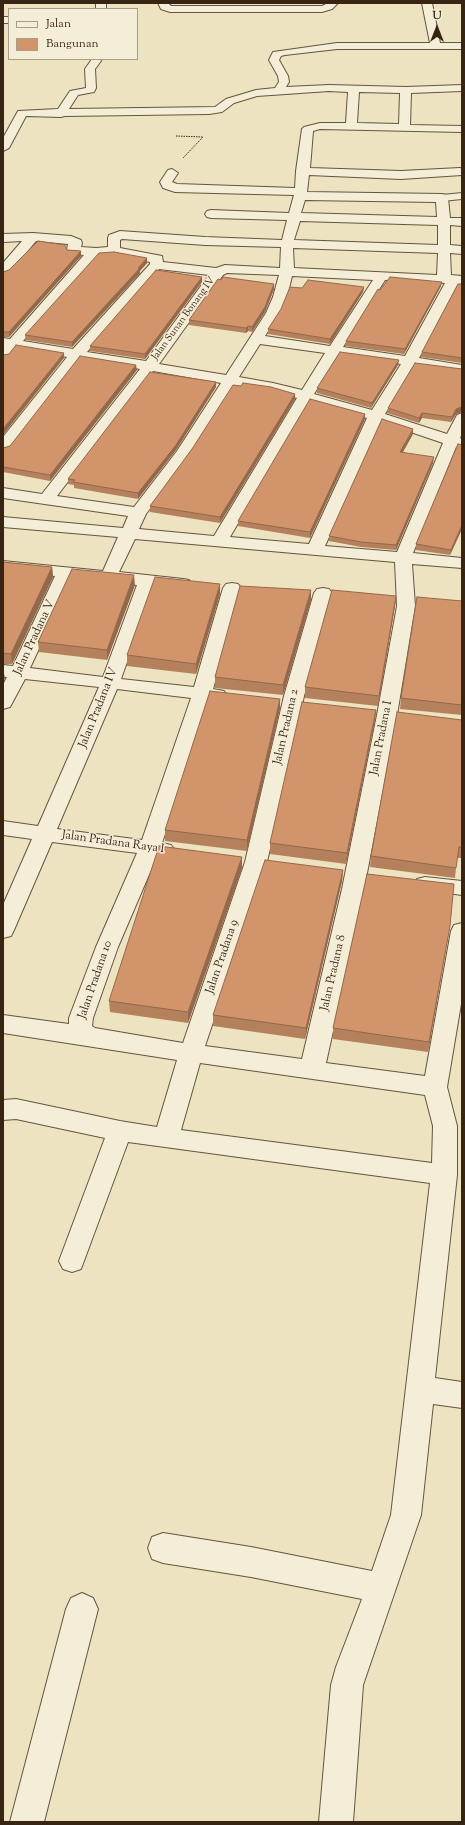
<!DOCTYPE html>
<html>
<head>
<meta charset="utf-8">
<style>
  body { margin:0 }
  #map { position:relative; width:465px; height:1825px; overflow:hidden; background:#eee3c1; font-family:"Sorts Mill Goudy",serif }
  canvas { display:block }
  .frame { position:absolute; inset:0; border:4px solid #382412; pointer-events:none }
  .legend { position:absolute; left:8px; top:8px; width:130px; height:52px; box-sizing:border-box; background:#f4edd7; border:1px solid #a99d88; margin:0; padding:5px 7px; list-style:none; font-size:12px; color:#382412 }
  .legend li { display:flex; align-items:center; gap:8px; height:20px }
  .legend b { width:20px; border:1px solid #a99d88 }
  .north { position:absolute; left:417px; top:8px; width:40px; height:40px; -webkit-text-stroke:3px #f4edd7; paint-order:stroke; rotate:0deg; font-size:11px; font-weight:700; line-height:16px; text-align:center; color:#382412 }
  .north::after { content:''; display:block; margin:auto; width:14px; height:18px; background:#382412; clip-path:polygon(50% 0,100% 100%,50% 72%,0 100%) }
</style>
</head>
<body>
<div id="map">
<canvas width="465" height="1825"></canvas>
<div class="frame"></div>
<ul class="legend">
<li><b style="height:5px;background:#f4edd7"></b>Jalan</li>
<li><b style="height:11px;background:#d2956b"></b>Bangunan</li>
</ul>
<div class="north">U</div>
</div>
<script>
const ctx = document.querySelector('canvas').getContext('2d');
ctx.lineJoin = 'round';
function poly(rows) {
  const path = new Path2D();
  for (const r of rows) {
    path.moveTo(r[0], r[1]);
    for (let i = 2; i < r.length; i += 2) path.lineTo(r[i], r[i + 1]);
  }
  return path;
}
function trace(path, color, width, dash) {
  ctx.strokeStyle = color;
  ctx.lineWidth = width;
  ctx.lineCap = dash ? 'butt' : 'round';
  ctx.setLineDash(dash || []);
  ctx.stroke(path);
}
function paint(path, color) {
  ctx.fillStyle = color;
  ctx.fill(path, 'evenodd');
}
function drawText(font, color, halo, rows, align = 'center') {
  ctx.font = font + ' "Sorts Mill Goudy",serif';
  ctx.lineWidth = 3;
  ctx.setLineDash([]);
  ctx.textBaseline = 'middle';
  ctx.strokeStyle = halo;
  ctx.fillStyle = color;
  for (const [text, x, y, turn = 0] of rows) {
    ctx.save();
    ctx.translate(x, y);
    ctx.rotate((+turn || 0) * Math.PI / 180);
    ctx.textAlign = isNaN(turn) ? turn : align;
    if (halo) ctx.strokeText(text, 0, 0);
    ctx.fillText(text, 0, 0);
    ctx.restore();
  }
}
const path = poly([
  [176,136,203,137,183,158]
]);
const lane = poly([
  [462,193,462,199,442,201,438,198,442,195,462,193]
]);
const street = poly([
  [96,3,106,3,106,9,96,9,96,3],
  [158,3,168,3,171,6,322,6,328,3,338,3,332,9,322,12,170,12,161,9,158,3],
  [422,3,432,3,440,43,462,43,462,49,337,49,285,55,281,56,279,60,288,76,289,82,286,87,329,85,406,87,462,85,462,91,411,93,410,125,462,126,462,132,320,129,313,131,310,168,401,171,460,168,462,169,462,175,401,179,309,175,307,192,442,194,446,195,448,198,450,218,462,218,462,226,450,225,450,245,462,246,462,254,450,253,451,275,462,276,462,284,458,284,419,358,462,365,462,373,414,366,385,414,447,434,457,415,462,413,462,434,460,438,462,439,462,449,456,447,413,553,462,558,462,568,412,564,415,606,397,715,364,889,326,1063,425,1076,451,931,454,925,462,923,462,998,447,1087,457,1126,457,1175,435,1378,462,1382,462,1408,433,1404,421,1515,363,1685,353,1822,319,1822,331,1685,336,1667,362,1599,251,1577,163,1563,152,1559,148,1548,152,1537,163,1533,251,1547,372,1571,391,1515,430,1183,128,1142,81,1269,72,1272,63,1269,59,1261,105,1138,16,1119,3,1120,3,1100,16,1099,120,1121,157,1127,177,1060,3,1033,3,1015,69,1024,69,1018,96,947,137,853,52,842,14,930,11,936,3,938,3,905,32,839,3,835,3,821,38,826,99,687,25,679,10,707,3,709,3,685,7,677,3,677,3,665,13,666,55,576,3,571,3,561,103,571,118,537,3,527,3,517,123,528,128,516,3,498,3,488,42,494,140,369,80,359,9,450,3,452,3,437,67,357,16,348,8,358,3,359,3,338,10,339,84,255,68,253,67,250,68,244,36,241,8,274,3,275,3,263,22,241,3,242,3,234,33,233,71,236,81,240,82,243,81,247,96,248,108,247,108,238,109,235,120,231,205,237,282,240,287,220,211,218,207,217,205,214,207,211,211,210,289,213,294,195,175,192,163,188,160,182,168,170,172,169,178,173,172,182,177,184,295,188,296,171,302,129,304,127,320,123,346,123,348,92,329,91,257,96,234,103,222,112,209,114,65,116,61,117,26,116,9,148,3,151,3,138,18,111,58,109,70,91,86,88,85,69,92,59,100,59,101,61,95,69,96,88,94,92,78,95,69,109,215,107,226,99,256,90,275,88,279,82,278,76,269,60,273,52,337,43,430,43,422,3],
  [359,92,400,93,399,124,357,123,359,92],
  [305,200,436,202,437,217,301,213,305,200],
  [300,221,438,225,438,245,294,240,300,221],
  [122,239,205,245,281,247,280,268,225,265,216,268,163,262,162,256,120,248,120,240,122,239],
  [293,248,438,253,437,275,294,268,293,248],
  [114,255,150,262,150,264,73,349,23,341,95,259,99,256,114,255],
  [159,269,209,275,146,361,87,352,159,269],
  [227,273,279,275,273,297,266,313,226,375,159,364,223,275,227,273],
  [292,276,373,280,330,346,265,336,280,313,287,297,292,276],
  [385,280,445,283,405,356,343,347,385,280],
  [260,344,325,353,302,390,273,383,239,377,260,344],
  [338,355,401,364,372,410,314,394,338,355],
  [153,371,221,383,177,451,134,507,57,496,153,371],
  [234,385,271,391,297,398,214,536,139,529,146,514,191,453,234,385],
  [309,402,367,418,309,544,230,537,309,402],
  [381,422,443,443,397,552,325,546,381,422],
  [135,539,395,562,397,606,377,715,342,889,302,1059,205,1046,267,862,304,696,332,593,329,589,323,588,317,589,314,593,284,696,245,862,183,1043,95,1028,92,1026,93,1018,118,947,157,856,164,857,171,855,175,850,171,845,162,843,209,700,217,701,224,699,227,695,224,691,213,689,241,588,238,584,232,583,226,584,223,588,194,687,121,679,154,586,183,589,189,588,192,584,189,580,183,579,119,572,135,539],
  [72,578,137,585,103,677,30,668,72,578],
  [117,689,191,698,142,840,57,829,117,689],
  [200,1063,425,1095,433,1126,432,1163,181,1130,200,1063],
  [3,17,9,17,9,23,3,23,3,17],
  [425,877,462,881,462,895,417,889,414,884,417,879,425,877],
  [82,1593,93,1598,98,1609,44,1822,10,1822,66,1609,71,1598,82,1593]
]);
const wall = poly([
  [67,250,81,251,81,256,9,337,3,337,3,272],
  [147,263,140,271,140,273,72,347,26,340,25,335],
  [202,277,202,282,145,359,90,351,90,346],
  [462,282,462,363,421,357,422,352],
  [441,286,404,354,345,346,346,341],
  [364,287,363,292,330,344,268,334,268,329,302,288],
  [274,289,265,312,252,332,248,331,246,333,189,325,189,320],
  [398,365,371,408,317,393,317,388],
  [462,369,462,412,456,414,451,422,422,418,419,423,387,413,388,408],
  [137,370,50,481,3,472,3,448,10,446],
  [216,387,176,450,138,499,74,488,74,485,68,484,68,479],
  [295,394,295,399,220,523,150,512,150,506],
  [365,419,310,538,238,526,238,521],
  [413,434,403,452,433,463,396,550,361,547,329,541,329,536],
  [462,445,462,529,450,555,416,550,416,544],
  [3,562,52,567,53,577,12,664,3,664],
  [135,585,107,660,39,652,38,642],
  [220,594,196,674,127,666,127,655],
  [396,596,395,606,378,706,305,698,305,687],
  [311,600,283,695,215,688,215,677],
  [462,601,462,715,400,709,401,698],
  [280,699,280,709,247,851,165,841,165,830],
  [376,710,375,720,346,864,270,854,270,843],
  [462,720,462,858,457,858,455,878,370,867,371,856],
  [242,857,242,868,188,1023,110,1012,109,1001],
  [343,870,342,881,305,1039,213,1026,213,1015],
  [448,937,428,1052,333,1039,333,1028]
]);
const shadedWall = poly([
  [81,251,81,256,9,337,9,332],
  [147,258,147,263,140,271,140,273,72,347,72,342],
  [202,277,202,282,145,359,145,354],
  [442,282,441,286,404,354,405,349],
  [274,284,274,289,265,312,252,332,252,327],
  [364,287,363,292,330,344,330,339],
  [248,326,248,331,246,333,246,328],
  [64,353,64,358,3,435,3,429],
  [399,360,398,365,371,408,372,403],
  [136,365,137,370,50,481,50,475],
  [216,382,216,387,176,450,138,499,138,493],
  [295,394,295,399,220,523,220,517],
  [462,407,462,412,456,414,451,422,452,417,456,409],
  [422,413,422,418,419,423,419,418],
  [365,414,365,419,310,538,310,532],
  [413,429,413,434,400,457,400,452],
  [434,457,433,463,396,550,396,545],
  [462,525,462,529,450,555,451,550],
  [52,567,53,577,12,664,11,654],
  [134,575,135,585,107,660,107,650],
  [220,584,220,594,196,674,196,664],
  [311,590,311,600,283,695,283,685],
  [396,596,395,606,378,706,379,696],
  [3,668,5,678,3,683],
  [280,699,280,709,247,851,247,840],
  [376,710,375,720,346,864,347,853],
  [242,857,242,868,188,1023,188,1012],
  [343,870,342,881,305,1039,306,1028],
  [450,926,448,937,428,1052,429,1042]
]);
const building = poly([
  [38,241,65,245,67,250,81,251,9,332,3,332,3,272,9,270,38,241],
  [114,252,147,258,138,268,140,268,72,342,25,335,99,253,114,252],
  [156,270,202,277,145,354,90,346,156,270],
  [223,277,274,284,265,307,252,327,248,326,246,328,189,320,218,279,221,280,223,277],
  [390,277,442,282,405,349,346,341,378,289,380,290,390,277],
  [308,280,364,287,330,339,268,329,281,309,290,287,302,288,308,280],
  [462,282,462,358,422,352,458,284,461,284,462,282],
  [16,345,64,353,3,429,3,355,9,354,16,345],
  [340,352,399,360,372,403,317,388,340,352],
  [80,356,136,365,50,475,3,467,3,448,10,446,80,356],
  [415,363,462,369,462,407,456,409,452,417,422,413,419,418,388,408,415,363],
  [150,372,216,382,176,445,138,493,73,482,75,480,68,479,150,372],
  [243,383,271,387,295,394,220,517,150,506,192,449,233,385,241,386,243,383],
  [310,399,365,414,310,532,238,521,310,399],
  [382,419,413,429,400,452,434,457,396,545,361,542,329,536,382,419],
  [458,444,462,445,462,525,451,550,416,544,458,444],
  [3,562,52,567,11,654,3,653,3,562],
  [72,569,134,575,107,650,38,642,72,569],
  [155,577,220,584,196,664,127,655,155,577],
  [240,586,311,590,283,685,215,677,240,586],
  [332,590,396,596,379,696,305,687,332,590],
  [417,597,462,601,462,705,401,698,417,597],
  [210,691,280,699,247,840,165,830,210,691],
  [302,702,376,710,347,853,270,843,302,702],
  [397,712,462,720,462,847,459,847,456,868,371,856,397,712],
  [159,846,242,857,188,1012,109,1001,159,846],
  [265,860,343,870,306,1028,213,1015,265,860],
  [367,874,454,884,450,926,429,1042,333,1028,367,874]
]);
const farStreetnames = [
  ["Jalan Sunan Bonang IV",184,319,-54]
];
const streetNames = [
  ["Jalan Pradana V",35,638,-65],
  ["Jalan Pradana IV",99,708,-68],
  ["Jalan Pradana 2",287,727,-77],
  ["Jalan Pradana I",382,738,-79],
  ["Jalan Pradana Raya I",113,843,8],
  ["Jalan Pradana 9",223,957,-71],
  ["Jalan Pradana 8",334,973,-77],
  ["Jalan Pradana 10",96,980,-71]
];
trace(lane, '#66543e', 2);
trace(street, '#66543e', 2);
trace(path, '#382412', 1, [1.5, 1]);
paint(lane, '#f4edd7');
paint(street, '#f4edd7');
paint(wall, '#b5805c');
paint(shadedWall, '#93684b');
paint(building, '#d2956b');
trace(building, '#93684b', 1);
drawText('10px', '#382412', '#f4edd7', farStreetnames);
drawText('12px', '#382412', '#f4edd7', streetNames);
</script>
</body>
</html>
